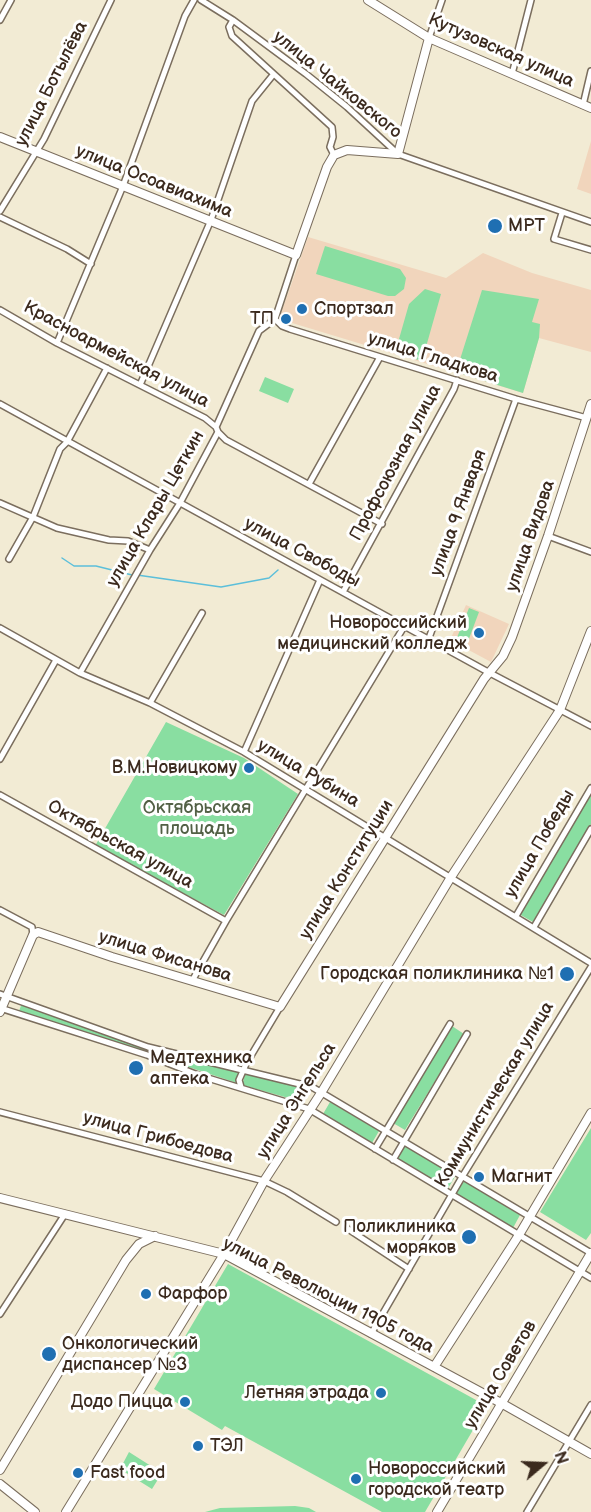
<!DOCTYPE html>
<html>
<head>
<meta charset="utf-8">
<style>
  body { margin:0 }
  #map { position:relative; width:591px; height:1512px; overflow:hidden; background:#f2ebd4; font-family:"Balsamiq Sans",sans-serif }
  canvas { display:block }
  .north { position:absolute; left:513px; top:1434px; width:60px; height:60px; -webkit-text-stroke:4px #fff; paint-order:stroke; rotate:71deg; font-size:16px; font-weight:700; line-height:24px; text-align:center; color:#3b2a1e }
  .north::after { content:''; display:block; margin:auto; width:21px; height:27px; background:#3b2a1e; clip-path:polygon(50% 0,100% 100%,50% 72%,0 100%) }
</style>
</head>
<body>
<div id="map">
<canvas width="591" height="1512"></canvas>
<div class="north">N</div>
</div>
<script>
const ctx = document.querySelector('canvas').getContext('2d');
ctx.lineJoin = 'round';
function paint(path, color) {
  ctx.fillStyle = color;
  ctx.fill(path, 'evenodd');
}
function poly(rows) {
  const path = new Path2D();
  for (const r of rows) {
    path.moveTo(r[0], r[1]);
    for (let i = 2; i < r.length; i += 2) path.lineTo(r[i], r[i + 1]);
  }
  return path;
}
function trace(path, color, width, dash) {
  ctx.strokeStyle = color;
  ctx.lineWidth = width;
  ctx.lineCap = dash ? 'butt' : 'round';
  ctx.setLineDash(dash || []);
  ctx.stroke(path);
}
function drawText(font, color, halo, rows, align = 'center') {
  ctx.font = font + ' "Balsamiq Sans",sans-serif';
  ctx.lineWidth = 6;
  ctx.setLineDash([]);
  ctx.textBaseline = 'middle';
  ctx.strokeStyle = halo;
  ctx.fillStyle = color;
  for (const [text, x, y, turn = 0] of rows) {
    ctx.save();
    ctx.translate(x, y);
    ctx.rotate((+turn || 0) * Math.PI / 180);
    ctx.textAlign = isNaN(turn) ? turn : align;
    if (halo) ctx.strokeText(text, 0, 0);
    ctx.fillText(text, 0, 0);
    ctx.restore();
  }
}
const built = poly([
  [591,141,591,194,577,189],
  [308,237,446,278,483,253,532,273,591,290,591,352,539,338,523,393,279,319],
  [466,605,509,624,491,662,450,640]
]);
const green = poly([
  [325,246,400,269,406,278,404,289,395,296,388,296,316,274],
  [425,289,441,294,422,361,395,353,409,304],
  [482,290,539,299,532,322,540,324,539,338,523,393,456,372],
  [265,377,294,389,288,403,259,391],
  [469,608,479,612,467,644,456,640],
  [166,722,244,758,298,794,224,915,95,846],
  [591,795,591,824,533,922,519,914],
  [22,1003,148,1049,146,1053,19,1011],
  [452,1026,464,1034,405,1130,393,1123],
  [153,1051,240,1071,237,1083,152,1055],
  [246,1072,306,1088,299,1101,242,1085],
  [330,1102,379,1131,372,1143,323,1114],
  [591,1128,591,1233,586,1240,540,1212],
  [404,1145,456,1175,447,1190,395,1159],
  [464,1181,520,1215,513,1228,456,1194],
  [228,1264,487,1406,425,1512,382,1512,225,1426,222,1430,154,1389],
  [129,1452,162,1473,152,1489,120,1469],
  [295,1506,309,1508,316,1512,205,1512,220,1508]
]);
const stream = poly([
  [62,558,74,566,96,566,132,575],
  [137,575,221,587,269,578,278,570]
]);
const street = poly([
  [201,0,233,20,306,74,347,107,398,154,591,222],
  [0,20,11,0],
  [233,20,229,27,232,36,332,127,333,137,330,147,334,155],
  [429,38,442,0],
  [512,74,531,0],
  [583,105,591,71],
  [0,211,44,139,111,0],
  [562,213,554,239,591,250],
  [0,217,67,249,91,264],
  [0,310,57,343,205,418,216,427],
  [275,319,282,326,290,329,516,399,587,418],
  [57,343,123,186,185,16,194,0],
  [140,385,211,220,252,101,273,75],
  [0,404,488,672,591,726],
  [218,432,226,440,382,524],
  [309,484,380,357],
  [0,503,57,528,109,540,128,541,150,550],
  [548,536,591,552],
  [9,559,33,517,60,449,67,442,107,368],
  [343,592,454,389,457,380],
  [0,628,80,673,150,703,244,752,591,963],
  [429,638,516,399],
  [80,673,150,550,180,503,218,432,216,427,259,331,275,319,296,255],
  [150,703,202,613],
  [244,752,320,580],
  [0,759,56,660],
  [0,795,226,921],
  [0,910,32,927,33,935],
  [516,916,591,788],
  [534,927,591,829],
  [192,981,226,921,405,625],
  [0,994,148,1047,312,1087,591,1253],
  [0,1008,147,1055,198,1075,309,1109,591,1278],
  [241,1087,239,1080,246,1064,280,1007],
  [0,1112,264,1181,287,1192,336,1222],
  [375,1149,450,1024],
  [393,1160,467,1034],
  [348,1229,409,1269],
  [0,1314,65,1214],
  [371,1334,462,1177,591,967],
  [527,1512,591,1405]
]);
const secondary = poly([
  [368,0,429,38,591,108],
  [0,137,296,255,327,167,334,155,347,150,398,154,429,38],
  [0,1012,33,935,38,932,112,957,280,1007,484,679,503,656,512,637,548,536,591,404],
  [0,1198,224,1254,501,1403,591,1454],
  [434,1367,519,1235,591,1113],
  [0,1470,126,1260,139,1244,155,1236],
  [0,1484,35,1512],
  [66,1512,224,1254,264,1181,321,1093,451,877,560,710,591,631],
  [437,1512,591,1253]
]);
const markers = [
  [495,226,8,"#1f6fb2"],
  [302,309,6,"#1f6fb2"],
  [286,319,6,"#1f6fb2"],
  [479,633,6,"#1f6fb2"],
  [249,768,6,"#1f6fb2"],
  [567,974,8,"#1f6fb2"],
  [136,1068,8,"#1f6fb2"],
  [479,1177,6,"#1f6fb2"],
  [469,1237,8,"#1f6fb2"],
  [146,1294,6,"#1f6fb2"],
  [49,1354,8,"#1f6fb2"],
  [381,1393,6,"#1f6fb2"],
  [185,1402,6,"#1f6fb2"],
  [198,1446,6,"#1f6fb2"],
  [78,1473,6,"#1f6fb2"],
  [356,1479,6,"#1f6fb2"]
];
const streetNames = [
  ["Кутузовская улица",501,51,24],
  ["улица Ботылёва",52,84,-63],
  ["улица Чайковского",337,85,39],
  ["улица Осоавиахима",154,182,22],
  ["Красноармейская улица",116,355,28],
  ["улица Гладкова",433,358,17],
  ["Профсоюзная улица",396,463,-62],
  ["улица Клары Цеткин",156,509,-60],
  ["улица 9 Января",459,513,-70],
  ["улица Видова",531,536,-71],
  ["улица Свободы",302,553,28],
  ["улица Рубина",308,774,31],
  ["улица Победы",540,844,-60],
  ["Октябрьская улица",120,845,29],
  ["улица Конституции",347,870,-58],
  ["улица Фисанова",165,957,17],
  ["Коммунистическая улица",495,1095,-59],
  ["улица Энгельса",297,1101,-58],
  ["улица Грибоедова",158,1138,15],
  ["улица Революции 1905 года",328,1296,27],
  ["улица Советов",501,1375,-59]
];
const poiNames = [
  ["МРТ",508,226],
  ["Спортзал",314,309],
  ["ТП",274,319,"right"],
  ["Новороссийский",467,623,"right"],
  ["медицинский колледж",467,644,"right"],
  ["В.М.Новицкому",237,768,"right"],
  ["Городская поликлиника №1",554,974,"right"],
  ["Медтехника",150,1058],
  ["аптека",150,1079],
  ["Магнит",491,1177],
  ["Поликлиника",456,1227,"right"],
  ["моряков",456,1248,"right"],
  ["Фарфор",158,1294],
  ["Онкологический",62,1344],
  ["диспансер №3",62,1365],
  ["Летняя этрада",369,1393,"right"],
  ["Додо Пицца",173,1402,"right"],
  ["ТЭЛ",210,1446],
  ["Новороссийский",368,1469],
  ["городской театр",368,1490],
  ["Fast food",90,1473]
];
const parkNames = [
  ["Октябрьская",197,808],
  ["площадь",197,829]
];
paint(built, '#f1d5bc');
paint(green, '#89dea1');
trace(stream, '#5cbfda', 1.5);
trace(street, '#7b6e5e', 8);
trace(secondary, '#7b6e5e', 10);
trace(street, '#fff', 5);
trace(secondary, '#fff', 8);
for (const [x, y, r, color] of markers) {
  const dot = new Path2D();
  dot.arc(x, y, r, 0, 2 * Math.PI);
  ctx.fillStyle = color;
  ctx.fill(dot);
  trace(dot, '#fff', 2);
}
drawText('18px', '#3b2a1e', '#fff', streetNames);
drawText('18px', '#3b2a1e', '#fff', poiNames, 'left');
drawText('18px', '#526045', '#fff', parkNames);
</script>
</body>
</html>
